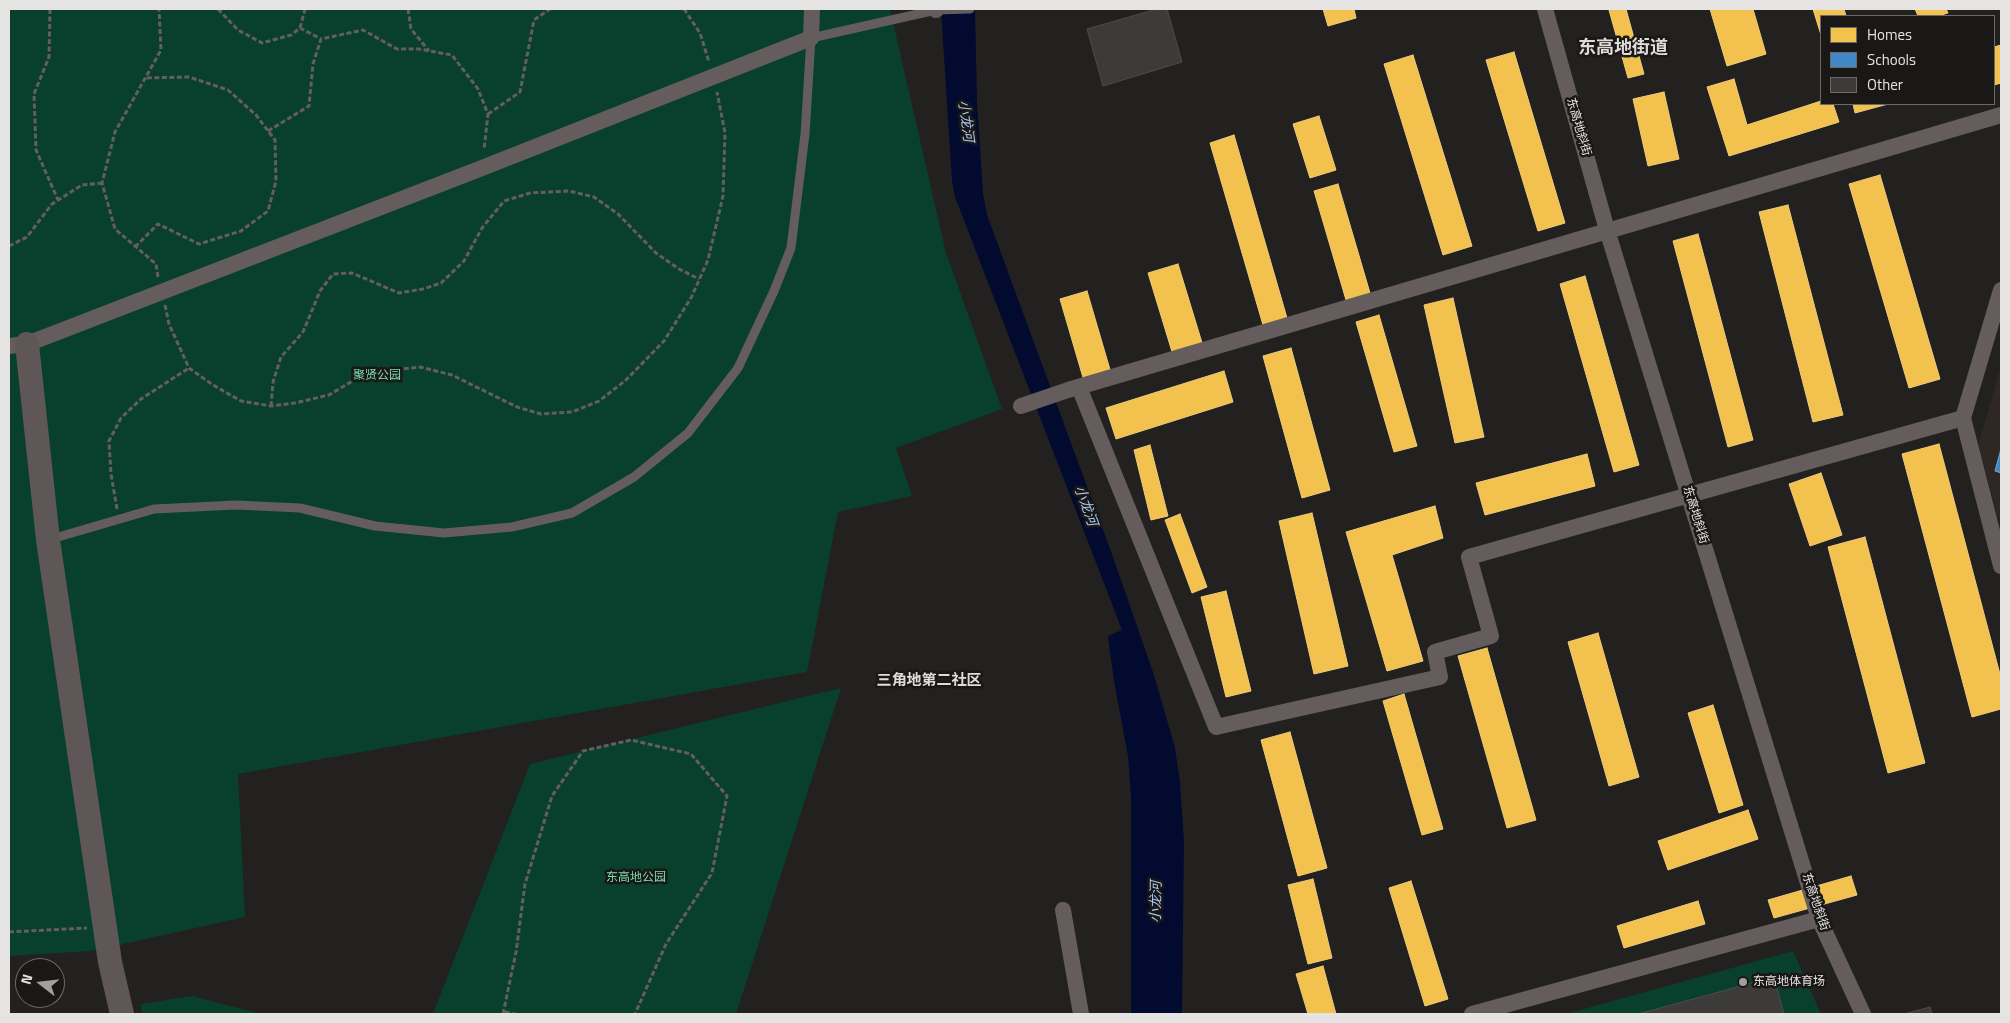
<!DOCTYPE html>
<html>
<head>
<meta charset="utf-8">
<style>
  body { margin:0 }
  #map { position:relative; width:2010px; height:1023px; overflow:hidden; background:#232120; font-family:"Titillium Web",sans-serif }
  canvas { display:block }
  .frame { position:absolute; inset:0; border:10px solid #e6e4e3; pointer-events:none }
  .legend { position:absolute; left:1820px; top:15px; width:175px; height:90px; box-sizing:border-box; background:#1a1816; border:1px solid #6c6a68; margin:0; padding:6px 9px; list-style:none; font-size:15px; color:#e6e4e3 }
  .legend li { display:flex; align-items:center; gap:10px; height:25px }
  .legend b { width:25px; border:1px solid #6c6a68 }
  .north { position:absolute; left:15px; top:958px; width:50px; height:50px; box-sizing:border-box; background:#1a1816; border:1px solid #6c6a68; border-radius:50%; rotate:286deg; font-size:14px; font-weight:700; line-height:20px; text-align:center; color:#e6e4e3 }
  .north::after { content:''; display:block; margin:auto; width:18px; height:22px; background:#a2a09f; clip-path:polygon(50% 0,100% 100%,50% 72%,0 100%) }
</style>
</head>
<body>
<div id="map">
<canvas width="2010" height="1023"></canvas>
<div class="frame"></div>
<ul class="legend">
<li><b style="height:14px;background:#f2c14e"></b>Homes</li>
<li><b style="height:14px;background:#3f88c5"></b>Schools</li>
<li><b style="height:14px;background:#3c3b3a"></b>Other</li>
</ul>
<div class="north">N</div>
</div>
<script>
const ctx = document.querySelector('canvas').getContext('2d');
ctx.lineJoin = 'round';
function paint(path, color) {
  ctx.fillStyle = color;
  ctx.fill(path, 'evenodd');
}
function poly(rows) {
  const path = new Path2D();
  for (const r of rows) {
    path.moveTo(r[0], r[1]);
    for (let i = 2; i < r.length; i += 2) path.lineTo(r[i], r[i + 1]);
  }
  return path;
}
function trace(path, color, width, dash) {
  ctx.strokeStyle = color;
  ctx.lineWidth = width;
  ctx.lineCap = dash ? 'butt' : 'round';
  ctx.setLineDash(dash || []);
  ctx.stroke(path);
}
function drawText(font, color, halo, rows, align = 'center') {
  ctx.font = font + ' "Titillium Web","Noto Sans SC",sans-serif';
  ctx.lineWidth = 5;
  ctx.setLineDash([]);
  ctx.textBaseline = 'middle';
  ctx.strokeStyle = halo;
  ctx.fillStyle = color;
  for (const [text, x, y, turn = 0] of rows) {
    ctx.save();
    ctx.translate(x, y);
    ctx.rotate((+turn || 0) * Math.PI / 180);
    ctx.textAlign = isNaN(turn) ? turn : align;
    if (halo) ctx.strokeText(text, 0, 0);
    ctx.fillText(text, 0, 0);
    ctx.restore();
  }
}
const built = poly([
  [2001,366,2001,518,1998,517,1978,446]
]);
const green = poly([
  [9,9,890,9,946,253,1002,409,896,448,912,496,838,512,807,672,238,774,245,917,91,951,9,956],
  [841,688,736,1014,433,1014,530,764],
  [1793,951,1821,1014,1566,1014],
  [192,996,261,1014,143,1014,140,1004]
]);
const water = poly([
  [941,9,975,9,977,102,983,193,987,215,1113,557,1154,675,1175,748,1180,783,1184,840,1182,1014,1131,1014,1131,796,1128,756,1114,681,1108,636,1122,630,955,197,952,181]
]);
const homes = poly([
  [1323,9,1354,9,1356,18,1328,26,1323,9],
  [1614,9,1626,9,1644,74,1628,78,1609,10,1614,9],
  [1710,9,1753,9,1766,54,1727,66,1710,9],
  [1813,9,1844,9,1846,16,1821,16,1821,35,1813,9],
  [1915,9,1946,9,1948,13,1938,16,1918,16,1915,9],
  [2001,45,2001,83,1994,85,1994,47,2001,45],
  [1514,52,1565,223,1538,231,1486,60,1514,52],
  [1413,55,1472,246,1443,255,1384,64,1413,55],
  [1734,79,1747,125,1821,101,1821,104,1833,104,1839,122,1729,156,1707,87,1734,79],
  [1664,92,1679,159,1648,166,1633,99,1664,92],
  [1853,104,1888,104,1855,113,1853,104],
  [1319,116,1336,170,1310,178,1293,124,1319,116],
  [1234,135,1287,318,1263,325,1210,143,1234,135],
  [1880,175,1940,379,1909,388,1849,184,1880,175],
  [1338,184,1370,293,1346,300,1314,191,1338,184],
  [1788,205,1843,415,1813,422,1759,212,1788,205],
  [1698,234,1753,440,1728,447,1673,241,1698,234],
  [1178,264,1203,346,1173,355,1148,273,1178,264],
  [1585,276,1639,465,1614,472,1560,284,1585,276],
  [1087,291,1111,373,1084,381,1060,299,1087,291],
  [1453,298,1484,437,1455,443,1424,305,1453,298],
  [1379,315,1417,446,1394,452,1356,322,1379,315],
  [1291,348,1330,490,1302,498,1263,356,1291,348],
  [1224,371,1233,402,1116,439,1106,408,1224,371],
  [1939,444,2001,678,2001,709,1972,717,1902,454,1939,444],
  [1150,445,1168,516,1151,520,1134,450,1150,445],
  [1587,454,1595,486,1485,515,1476,483,1587,454],
  [1821,473,1842,535,1810,546,1789,484,1821,473],
  [1435,506,1443,538,1392,555,1423,661,1387,671,1346,532,1435,506],
  [1312,513,1348,666,1314,674,1279,521,1312,513],
  [1180,514,1207,587,1192,593,1165,520,1180,514],
  [1865,537,1925,763,1888,773,1828,547,1865,537],
  [1226,591,1251,691,1226,697,1201,597,1226,591],
  [1598,633,1639,777,1609,786,1568,642,1598,633],
  [1487,648,1536,820,1507,828,1458,656,1487,648],
  [1404,694,1443,829,1422,835,1383,701,1404,694],
  [1713,705,1743,805,1719,813,1688,713,1713,705],
  [1290,732,1327,868,1298,876,1261,740,1290,732],
  [1748,810,1758,839,1668,870,1658,841,1748,810],
  [1851,876,1857,895,1774,918,1768,900,1851,876],
  [1313,879,1332,958,1308,964,1288,885,1313,879],
  [1411,881,1448,999,1425,1006,1389,888,1411,881],
  [1698,901,1705,924,1624,948,1617,926,1698,901],
  [1323,966,1336,1014,1308,1014,1296,974,1323,966]
]);
const schools = poly([
  [2001,449,2001,473,1995,471,2001,449]
]);
const building = poly([
  [1157,9,1167,9,1182,62,1103,86,1087,29,1157,9],
  [1774,977,1784,1014,1638,1014,1774,977],
  [1930,1007,1932,1014,1904,1014,1930,1007]
]);
const path = poly([
  [50,9,49,57,34,94,36,150,58,200],
  [218,9,238,30,262,43,291,35,300,28,321,39],
  [408,9,411,29,429,51],
  [684,9,700,33,709,62],
  [300,28,305,9],
  [488,114,520,92,534,20,550,9],
  [268,131,309,106,313,64,321,39,363,30,397,49,419,49,452,55,478,89,488,114,484,150],
  [9,246,27,237,52,204,82,185,102,183],
  [135,247,158,224,199,244,241,231,268,211,276,181,275,140,256,115,228,90,189,77,145,78],
  [158,277,156,264,115,229,102,183,115,132,161,50,159,9],
  [165,305,169,324,189,368,213,385,241,401,271,406,295,403,329,395,366,373,420,367,452,375,517,407,541,414,572,412,599,401,626,380,664,341,691,298,708,260,723,196,725,133,717,92],
  [271,406,273,382,281,357,303,332,320,291,333,274,352,273,399,293,423,289,441,283,464,261,482,228,504,201,530,193,569,191,594,197,618,214,656,253,679,269,699,279],
  [117,509,111,474,109,441,121,418,141,399,189,368],
  [9,932,87,928],
  [505,1012,515,1014],
  [503,1014,516,952,525,884,552,796,583,751,631,740,691,754,727,796,712,873,666,944,635,1014]
]);
const lane = poly([
  [48,540,154,509,236,505,300,508,375,526,444,533,512,527,572,513,634,477,688,433,738,368,774,291,791,248,805,134,811,38,936,10,970,9]
]);
const street = poly([
  [936,9,936,10],
  [1545,9,1607,230,1819,919,1863,1014],
  [2001,290,1963,418,2001,566],
  [9,346,27,344,482,168,811,38,812,9],
  [1079,387,1216,727,1440,677,1435,652,1491,636,1469,557,1963,418],
  [1021,406,1068,390,2001,115],
  [1063,910,1081,1014],
  [1472,1014,1819,919]
]);
const secondary = poly([
  [27,344,48,540,110,962,122,1014]
]);
const markers = [
  [1743,982,5,"#a2a09f"]
];
const streetNames = [
  ["东高地斜街",1578,127,74],
  ["东高地斜街",1695,515,73],
  ["东高地斜街",1815,902,71]
];
const parkNames = [
  ["聚贤公园",377,376],
  ["东高地公园",636,878]
];
const poiNames = [
  ["东高地体育场",1753,982]
];
const waterNames = [
  ["小龙河",965,121,82],
  ["小龙河",1085,506,70],
  ["小龙河",1157,902,-89]
];
const quarterNames = [
  ["三角地第二社区",929,681]
];
const districtNames = [
  ["东高地街道",1623,49]
];
paint(built, '#2f2723');
paint(green, '#093f2d');
paint(water, '#030a2f');
paint(homes, '#f2c14e');
trace(homes, '#eecc7b', 1);
paint(schools, '#3f88c5');
trace(schools, '#71a4ce', 1);
paint(building, '#3c3b3a');
trace(building, '#4d4b4a', 1);
trace(path, '#645e5f', 3, [5, 2.5]);
trace(lane, '#655c5e', 9);
trace(street, '#655c5e', 16);
trace(secondary, '#5e5657', 24);
for (const [x, y, r, color] of markers) {
  const dot = new Path2D();
  dot.arc(x, y, r, 0, 2 * Math.PI);
  ctx.fillStyle = color;
  ctx.fill(dot);
  trace(dot, '#1a1816', 2);
}
drawText('12px', '#e6e4e3', '#1a1816', streetNames);
drawText('12px', '#78dcb1', '#1a1816', parkNames);
drawText('12px', '#e6e4e3', '#1a1816', poiNames, 'left');
drawText('italic 14px', '#aac7f2', '#1a1816', waterNames);
drawText('bold 15px', '#dfdbd9', '#1a1816', quarterNames);
drawText('bold 18px', '#dfdbd9', '#1a1816', districtNames);
</script>
</body>
</html>
